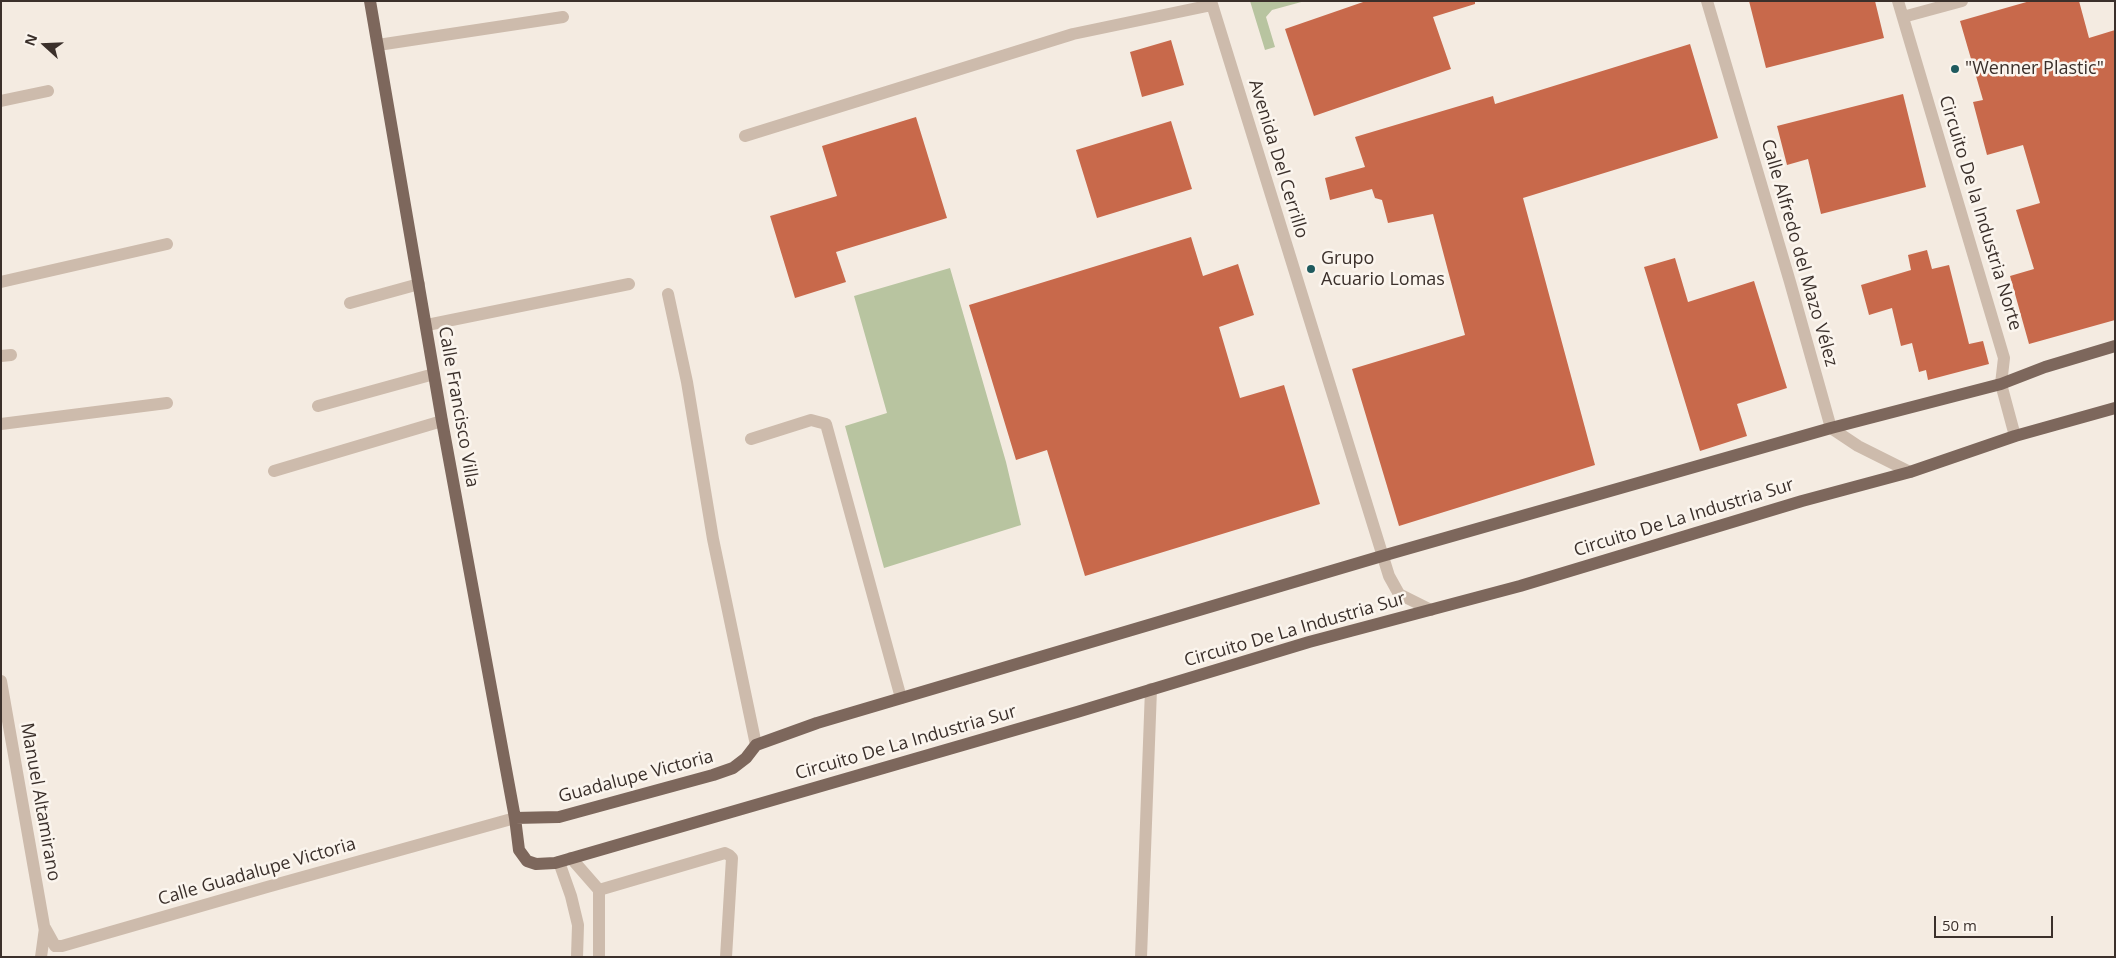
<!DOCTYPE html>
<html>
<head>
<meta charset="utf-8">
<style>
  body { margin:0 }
  #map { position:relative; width:2116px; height:958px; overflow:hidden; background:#f4ebe1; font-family:"Open Sans",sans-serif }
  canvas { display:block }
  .frame { position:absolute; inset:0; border:2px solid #3b302b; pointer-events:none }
  .north { position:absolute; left:20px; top:20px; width:50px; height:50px; -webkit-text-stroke:4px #fbf5ee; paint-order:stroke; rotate:290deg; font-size:14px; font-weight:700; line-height:20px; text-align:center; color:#3b302b }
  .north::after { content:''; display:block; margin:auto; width:18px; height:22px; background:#3b302b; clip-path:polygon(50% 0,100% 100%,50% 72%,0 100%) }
  .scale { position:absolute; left:1934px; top:916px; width:119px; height:22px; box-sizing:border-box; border:2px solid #3b302b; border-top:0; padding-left:6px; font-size:15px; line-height:18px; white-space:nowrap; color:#3b302b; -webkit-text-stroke:4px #fbf5ee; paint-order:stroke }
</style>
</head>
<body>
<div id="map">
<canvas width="2116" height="958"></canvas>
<div class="frame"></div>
<div class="north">N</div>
<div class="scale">50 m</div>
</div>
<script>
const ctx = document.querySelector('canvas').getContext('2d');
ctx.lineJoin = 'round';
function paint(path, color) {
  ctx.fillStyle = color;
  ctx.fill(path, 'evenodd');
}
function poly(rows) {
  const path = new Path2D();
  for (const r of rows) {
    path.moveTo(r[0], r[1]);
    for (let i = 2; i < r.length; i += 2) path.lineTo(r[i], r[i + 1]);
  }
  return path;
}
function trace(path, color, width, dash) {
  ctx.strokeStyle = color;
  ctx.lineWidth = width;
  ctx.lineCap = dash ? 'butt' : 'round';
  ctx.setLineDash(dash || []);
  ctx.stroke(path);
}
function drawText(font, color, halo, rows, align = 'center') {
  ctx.font = font + ' "Open Sans",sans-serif';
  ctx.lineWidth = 5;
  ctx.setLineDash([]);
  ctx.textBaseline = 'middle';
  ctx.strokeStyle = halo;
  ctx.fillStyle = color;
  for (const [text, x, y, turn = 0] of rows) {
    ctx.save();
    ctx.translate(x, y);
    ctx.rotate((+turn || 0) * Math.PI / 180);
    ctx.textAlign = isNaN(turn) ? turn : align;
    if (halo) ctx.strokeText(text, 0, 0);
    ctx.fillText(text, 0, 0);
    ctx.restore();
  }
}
const green = poly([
  [1250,1,1305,1,1272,10,1266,17,1275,47,1265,50],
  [950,268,1006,462,1021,525,884,568,845,426,887,413,854,296]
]);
const building = poly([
  [1366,1,1475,1,1475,4,1433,17,1451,69,1314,116,1285,29],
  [1749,1,1875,1,1884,38,1766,68],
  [2030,1,2079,1,2089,38,2115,30,2115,320,2029,344,2010,276,2034,269,2016,210,2040,203,2023,145,1987,155,1973,102,1983,100,1960,21],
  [1171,40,1184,85,1142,97,1130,52],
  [1690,44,1718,138,1523,198,1595,465,1399,526,1352,369,1465,335,1433,214,1388,223,1382,200,1375,198,1372,189,1330,200,1325,178,1365,167,1355,137,1493,96,1495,104],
  [1903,94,1926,187,1821,214,1808,159,1787,165,1777,126],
  [916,117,947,218,836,252,846,282,795,298,770,216,837,196,822,146],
  [1171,121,1192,189,1097,218,1076,150],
  [1191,237,1203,276,1238,264,1254,315,1219,327,1240,398,1284,385,1320,504,1085,576,1047,450,1016,460,969,305],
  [1927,250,1932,269,1949,265,1969,344,1983,341,1989,364,1928,380,1926,370,1919,372,1912,343,1901,346,1892,308,1869,315,1861,285,1911,270,1908,255],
  [1675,258,1688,302,1754,281,1787,388,1737,404,1747,436,1700,451,1644,267]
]);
const minor = poly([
  [1211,1,1389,576,1399,594,1431,610],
  [1707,1,1790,282,1831,428,1858,446,1910,472],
  [1898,1,2004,358,2001,384,2015,436],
  [1903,17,1962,1],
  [378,45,563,17],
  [1,101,48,91],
  [745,136,1073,34,1212,5],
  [1,282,167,244],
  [668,294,687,382,713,539,756,745],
  [350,303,419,284],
  [427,325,629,284],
  [1,356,11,355],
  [318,406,434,374],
  [1,424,167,403],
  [751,439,811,420,826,424,901,698],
  [274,471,442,421],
  [1,681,46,937],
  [571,858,599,890,599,957],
  [559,862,571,896,578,925,577,957],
  [599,890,725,853,729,855,732,858,726,957],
  [41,957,45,928,55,946,62,946,267,887,515,818],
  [1141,957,1151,689]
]);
const major = poly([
  [370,1,442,421,515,818,519,850,527,861,536,864,555,863,1077,712,1309,642,1520,586,1802,501,1910,472,2015,436,2115,408],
  [515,818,559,817,713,775,733,768,746,758,756,745,817,723,1382,556,1831,428,2001,384,2045,367,2115,346]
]);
const markers = [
  [1955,69,5,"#1f5a5e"],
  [1311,269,5,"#1f5a5e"]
];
const poiNames = [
  ["\"Wenner Plastic\"",1965,69],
  ["Grupo",1321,259],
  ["Acuario Lomas",1321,280]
];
const streetNames = [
  ["Avenida Del Cerrillo",1278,159,73],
  ["Circuito De la Industria Norte",1980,213,73],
  ["Calle Alfredo del Mazo Vélez",1799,253,74],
  ["Calle Francisco Villa",458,407,80],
  ["Circuito De La Industria Sur",1684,518,-17],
  ["Circuito De La Industria Sur",1295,630,-16],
  ["Circuito De La Industria Sur",906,743,-16],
  ["Guadalupe Victoria",636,777,-15],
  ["Manuel Altamirano",40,802,80],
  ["Calle Guadalupe Victoria",257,872,-16]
];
paint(green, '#b8c4a0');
paint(building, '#c8694b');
trace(minor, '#cdbbac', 12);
trace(major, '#7d675c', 12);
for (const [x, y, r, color] of markers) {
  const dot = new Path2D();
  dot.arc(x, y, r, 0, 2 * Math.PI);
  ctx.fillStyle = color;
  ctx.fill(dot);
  trace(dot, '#fbf5ee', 2);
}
drawText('18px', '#3b302b', '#fbf5ee', poiNames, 'left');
drawText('18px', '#3b302b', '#fbf5ee', streetNames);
</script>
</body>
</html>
